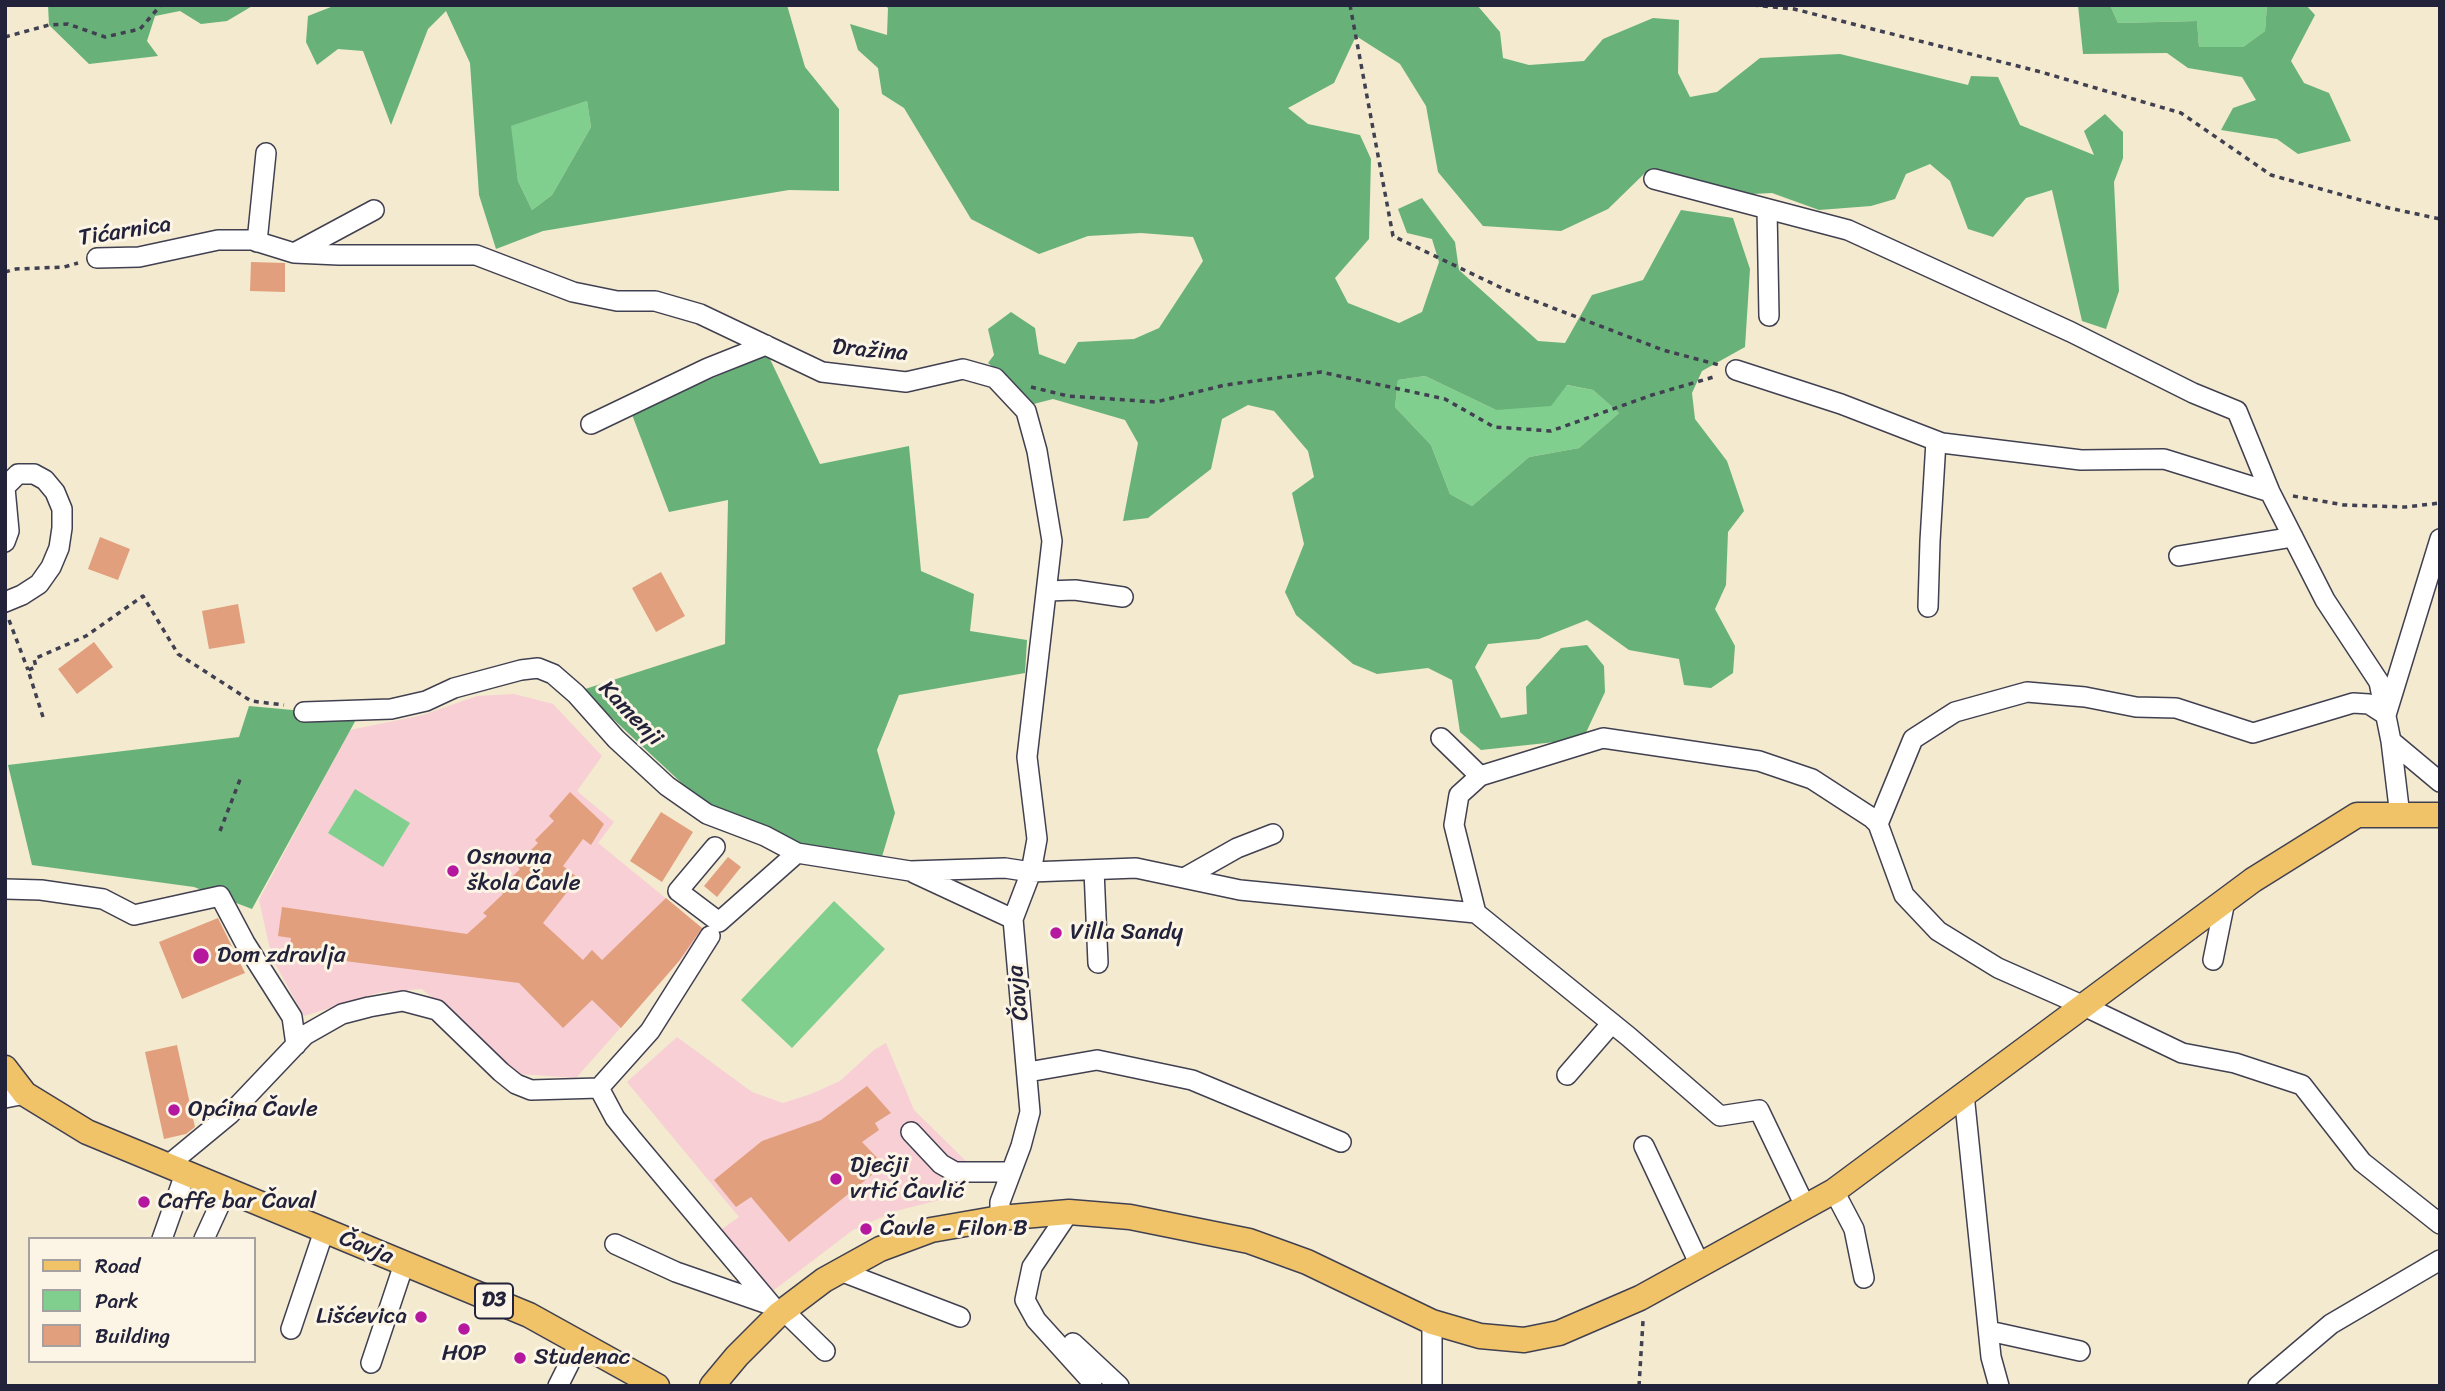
<!DOCTYPE html>
<html>
<head>
<meta charset="utf-8">
<style>
  body { margin:0 }
  #map { position:relative; width:2445px; height:1391px; overflow:hidden; background:#f3eacf; font-family:Sriracha,sans-serif }
  canvas { display:block }
  .frame { position:absolute; inset:0; border:7px solid #22223b; pointer-events:none }
  .legend { position:absolute; left:28px; top:1237px; width:228px; height:126px; box-sizing:border-box; background:#fcf5e5; border:2px solid #a5a1a1; margin:0; padding:9px 12px; list-style:none; font-size:21px; color:#22223b }
  .legend li { display:flex; align-items:center; gap:14px; height:35px }
  .legend b { width:35px; border:2px solid #a5a1a1 }
</style>
</head>
<body>
<div id="map">
<canvas width="2445" height="1391"></canvas>
<div class="frame"></div>
<ul class="legend">
<li><b style="height:9px;background:#f1c369"></b>Road</li>
<li><b style="height:19px;background:#81cf8e"></b>Park</li>
<li><b style="height:19px;background:#e29f7d"></b>Building</li>
</ul>
</div>
<script>
const ctx = document.querySelector('canvas').getContext('2d');
ctx.lineJoin = 'round';
function paint(path, color) {
  ctx.fillStyle = color;
  ctx.fill(path, 'evenodd');
}
function poly(rows) {
  const path = new Path2D();
  for (const r of rows) {
    path.moveTo(r[0], r[1]);
    for (let i = 2; i < r.length; i += 2) path.lineTo(r[i], r[i + 1]);
  }
  return path;
}
function trace(path, color, width, dash) {
  ctx.strokeStyle = color;
  ctx.lineWidth = width;
  ctx.lineCap = dash ? 'butt' : 'round';
  ctx.setLineDash(dash || []);
  ctx.stroke(path);
}
function drawText(font, color, halo, rows, align = 'center') {
  ctx.font = font + ' Sriracha,sans-serif';
  ctx.lineWidth = 6;
  ctx.setLineDash([]);
  ctx.textBaseline = 'middle';
  ctx.strokeStyle = halo;
  ctx.fillStyle = color;
  for (const [text, x, y, turn = 0] of rows) {
    ctx.save();
    ctx.translate(x, y);
    ctx.rotate((+turn || 0) * Math.PI / 180);
    ctx.textAlign = isNaN(turn) ? turn : align;
    if (halo) ctx.strokeText(text, 0, 0);
    ctx.fillText(text, 0, 0);
    ctx.restore();
  }
}
const built = poly([
  [514,694,553,704,602,756,577,791,614,822,598,843,706,931,576,1078,520,1074,422,989,381,992,304,1016,272,958,259,900,350,730,423,715,477,696],
  [677,1037,752,1092,783,1103,811,1094,840,1081,874,1050,886,1043,914,1110,969,1164,963,1194,896,1211,853,1230,770,1293,719,1231,739,1217,627,1082]
]);
const green = poly([
  [2110,5,2267,5,2265,31,2243,47,2199,47,2197,21,2118,23],
  [587,101,591,127,552,195,532,210,518,181,510,126],
  [1425,376,1496,410,1566,385,1593,390,1619,413,1579,448,1529,457,1472,506,1450,494,1431,445,1395,407,1398,380],
  [355,789,410,823,383,867,328,833],
  [834,901,885,949,792,1048,741,1000]
]);
const forest = poly([
  [48,5,254,5,227,21,201,24,180,11,155,16,147,41,158,56,89,64,49,25],
  [336,5,787,5,805,67,839,109,839,191,789,190,543,231,496,249,479,195,470,63,446,11,428,29,391,125,363,51,338,49,317,65,306,42,308,16],
  [587,101,591,127,552,195,532,210,518,181,511,126],
  [885,5,1477,5,1500,32,1503,58,1529,65,1584,61,1603,39,1653,18,1679,20,1678,73,1690,97,1717,92,1760,58,1840,54,1968,85,1971,76,1998,77,2020,125,2094,155,2084,131,2105,114,2123,132,2123,158,2114,182,2119,291,2106,329,2082,321,2052,190,2026,198,1993,237,1968,229,1950,181,1930,164,1906,174,1895,199,1871,206,1819,210,1772,193,1690,197,1645,173,1608,209,1561,231,1483,226,1438,172,1426,106,1400,64,1356,36,1334,83,1288,108,1308,124,1360,135,1371,159,1369,239,1335,278,1348,303,1399,323,1422,312,1439,262,1432,239,1407,233,1398,209,1422,198,1455,242,1459,270,1538,341,1565,343,1592,295,1643,280,1681,210,1733,218,1750,269,1745,347,1702,371,1692,393,1695,419,1727,461,1744,511,1728,532,1726,585,1715,609,1735,646,1733,673,1711,688,1684,685,1679,659,1629,650,1587,620,1539,639,1488,644,1475,667,1501,718,1527,714,1526,687,1561,648,1587,645,1604,666,1605,692,1583,739,1481,750,1460,732,1452,680,1428,668,1377,674,1353,664,1296,615,1285,592,1304,544,1292,493,1314,477,1308,451,1274,411,1248,405,1222,419,1211,469,1148,518,1123,521,1138,443,1125,420,1053,399,1026,406,1015,385,988,363,994,355,988,329,1011,312,1035,328,1039,354,1065,364,1078,342,1134,339,1159,328,1203,261,1193,237,1141,233,1088,236,1039,254,971,219,904,108,882,94,878,68,858,50,850,24,887,35,888,8],
  [1425,376,1496,410,1551,406,1567,385,1593,390,1619,413,1579,448,1529,457,1472,506,1450,494,1431,445,1395,407,1398,380],
  [2078,5,2110,5,2118,23,2197,21,2199,47,2243,47,2265,31,2267,5,2306,5,2315,15,2291,61,2304,83,2329,93,2351,141,2298,154,2277,139,2221,130,2233,108,2256,100,2242,77,2188,68,2167,53,2083,54],
  [768,355,820,464,909,446,921,571,974,594,970,631,1027,640,1025,673,899,695,877,750,895,813,881,860,796,843,703,803,582,690,725,644,728,500,669,512,631,412],
  [249,706,358,716,252,909,194,887,32,865,8,765,239,737]
]);
const building = poly([
  [251,262,285,263,285,292,250,291],
  [100,537,130,549,118,580,88,569],
  [661,572,685,616,656,632,632,588],
  [238,604,245,643,209,649,202,611],
  [94,642,113,667,77,694,58,669],
  [570,792,604,824,591,845,583,839,563,866,578,878,543,923,583,960,592,950,602,960,666,898,702,928,679,961,621,1028,592,1000,563,1028,519,983,289,954,291,938,278,936,282,907,467,934,487,916,483,913,503,894,499,890,520,869,516,865,538,843,535,840,554,821,549,816],
  [661,812,693,832,662,882,630,861],
  [728,857,741,867,717,897,704,886],
  [218,918,245,973,182,999,159,942],
  [177,1045,195,1127,186,1134,164,1139,145,1052],
  [867,1086,891,1113,875,1123,879,1130,862,1142,884,1165,789,1242,751,1197,736,1207,714,1180,762,1141,821,1120]
]);
const path = poly([
  [1350,5,1393,236,1506,290,1663,350,1719,365],
  [1753,5,1794,9,2041,72,2181,113,2271,175,2389,208,2440,219],
  [5,37,49,25,68,24,105,37,140,29,161,5],
  [5,272,16,269,64,267,78,263],
  [1031,387,1068,396,1156,402,1225,385,1321,372,1445,399,1494,427,1551,431,1652,395,1717,376],
  [2293,496,2344,505,2406,507,2440,503],
  [9,620,28,670],
  [43,717,28,670,36,667,34,659,86,636,143,596,178,654,251,701,284,705],
  [220,831,241,777],
  [1639,1386,1643,1321]
]);
const minor = poly([
  [1654,179,1848,230,2071,332,2193,393,2237,411,2270,492,2325,600,2379,682,2391,741,2400,816],
  [1767,209,1769,316],
  [257,242,266,153],
  [294,253,374,210],
  [97,258,139,257,218,240,252,240,294,253,339,255,476,255,573,292,617,301,655,301,700,314,822,372,906,382,963,369,995,378,1026,411,1037,451,1052,541,1027,757,1037,839,1031,872,1005,868,910,871,797,853,765,836,707,814,667,786,616,739,576,694,553,674,538,668,521,670,454,688,426,701,391,709,304,712],
  [1736,370,1841,404,1942,443,2081,460,2164,459,2270,492],
  [591,424,708,368,766,345],
  [5,487,18,474,34,474,45,480,55,492,62,509,62,528,59,548,51,567,39,584,22,595,5,602],
  [5,488,9,531,5,542],
  [2179,556,2293,537],
  [1047,591,1075,590,1123,597],
  [1928,607,1930,541,1936,441],
  [1441,738,1480,776],
  [2391,741,2440,782],
  [1878,824,1913,739,1955,712,2027,692,2085,697,2136,707,2176,708,2253,733,2353,703,2369,704,2386,715,2440,539],
  [715,847,678,891,719,922,797,853],
  [1094,870,1098,963],
  [914,873,1013,919],
  [1184,878,1237,848,1273,834],
  [5,889,41,890,103,899,134,915,220,896,245,943,292,1017,296,1045],
  [1476,913,1454,825,1459,795,1480,776,1603,738,1759,761,1812,779,1872,818,1878,824,1904,895,1938,931,1998,968,2084,1006,2182,1053,2235,1063,2302,1085,2362,1162,2440,1224],
  [710,936,650,1031,599,1088,615,1118,632,1139,779,1314],
  [2213,960,2225,901],
  [1028,1072,1097,1060,1192,1080,1341,1142],
  [1567,1075,1612,1023],
  [1964,1094,1991,1357,1999,1386],
  [5,1098,25,1094],
  [911,1132,941,1164,955,1172,1011,1172],
  [1644,1146,1700,1265],
  [167,1166,230,1114,305,1035,342,1014,369,1007,403,1001,437,1010,501,1072,516,1084,531,1090,599,1088],
  [1834,1191,1854,1229,1864,1278],
  [1069,1212,1032,1267,1025,1300,1036,1320,1092,1382],
  [1000,1218,1000,1202,1021,1146,1030,1112,1013,919,1031,872,1136,868,1240,890,1476,913,1629,1037,1720,1116,1759,1110,1805,1206],
  [162,1239,185,1174],
  [204,1239,226,1191],
  [615,1244,676,1272,771,1305],
  [840,1271,960,1317],
  [783,1310,825,1351],
  [291,1329,324,1231],
  [1989,1331,2080,1351],
  [1073,1343,1119,1386],
  [371,1363,404,1264],
  [558,1386,580,1342],
  [1432,1386,1432,1322],
  [2258,1386,2331,1324,2440,1260]
]);
const major = poly([
  [5,1068,25,1094,87,1132,529,1315,657,1386],
  [712,1386,737,1356,779,1314,824,1280,880,1249,931,1230,1000,1218,1069,1212,1130,1217,1249,1241,1307,1262,1432,1322,1480,1336,1524,1340,1559,1333,1640,1298,1834,1191,2253,880,2357,815,2440,815]
]);
const markers = [
  [453,871,7,"#b5179e"],
  [1056,933,7,"#b5179e"],
  [201,956,9,"#b5179e"],
  [174,1110,7,"#b5179e"],
  [836,1179,7,"#b5179e"],
  [144,1202,7,"#b5179e"],
  [866,1229,7,"#b5179e"],
  [421,1317,7,"#b5179e"],
  [464,1329,7,"#b5179e"],
  [520,1358,7,"#b5179e"]
];
const shields = [
  [494,1301,38]
];
const shieldNames = [
  ["D3",494,1301]
];
const streetNames = [
  ["Tićarnica",125,232,-9],
  ["Dražina",870,351,5],
  ["Kamenji",630,714,46],
  ["Čavja",1019,993,-96],
  ["Čavja",366,1248,22]
];
const poiNames = [
  ["Osnovna",467,858],
  ["škola Čavle",467,884],
  ["Villa Sandy",1070,933],
  ["Dom zdravlja",217,956],
  ["Općina Čavle",188,1110],
  ["Dječji",850,1166],
  ["vrtić Čavlić",850,1192],
  ["Caffe bar Čaval",158,1202],
  ["Čavle - Filon B",880,1229],
  ["Lišćevica",407,1317,"right"],
  ["HOP",464,1354,"center"],
  ["Studenac",534,1358]
];
paint(built, '#f7cfd4');
paint(green, '#81cf8e');
paint(forest, '#68b279');
paint(building, '#e29f7d');
trace(minor, '#414051', 22);
trace(major, '#414051', 27);
trace(path, '#414051', 3.5, [5, 5]);
trace(minor, '#fff', 19);
trace(major, '#f1c369', 24);
for (const [x, y, r, color] of markers) {
  const dot = new Path2D();
  dot.arc(x, y, r, 0, 2 * Math.PI);
  ctx.fillStyle = color;
  ctx.fill(dot);
  trace(dot, '#fcf5e5', 2.5);
}
for (const [x, y, w] of shields) {
  const box = new Path2D();
  box.roundRect(x - w / 2, y - 17.5, w, 35, 5);
  ctx.fillStyle = '#fcf5e5';
  ctx.fill(box);
  trace(box, '#22223b', 2);
}
drawText('bold 21px', '#22223b', null, shieldNames);
drawText('23px', '#22223b', '#fcf5e5', streetNames);
drawText('23px', '#22223b', '#fcf5e5', poiNames, 'left');
</script>
</body>
</html>
